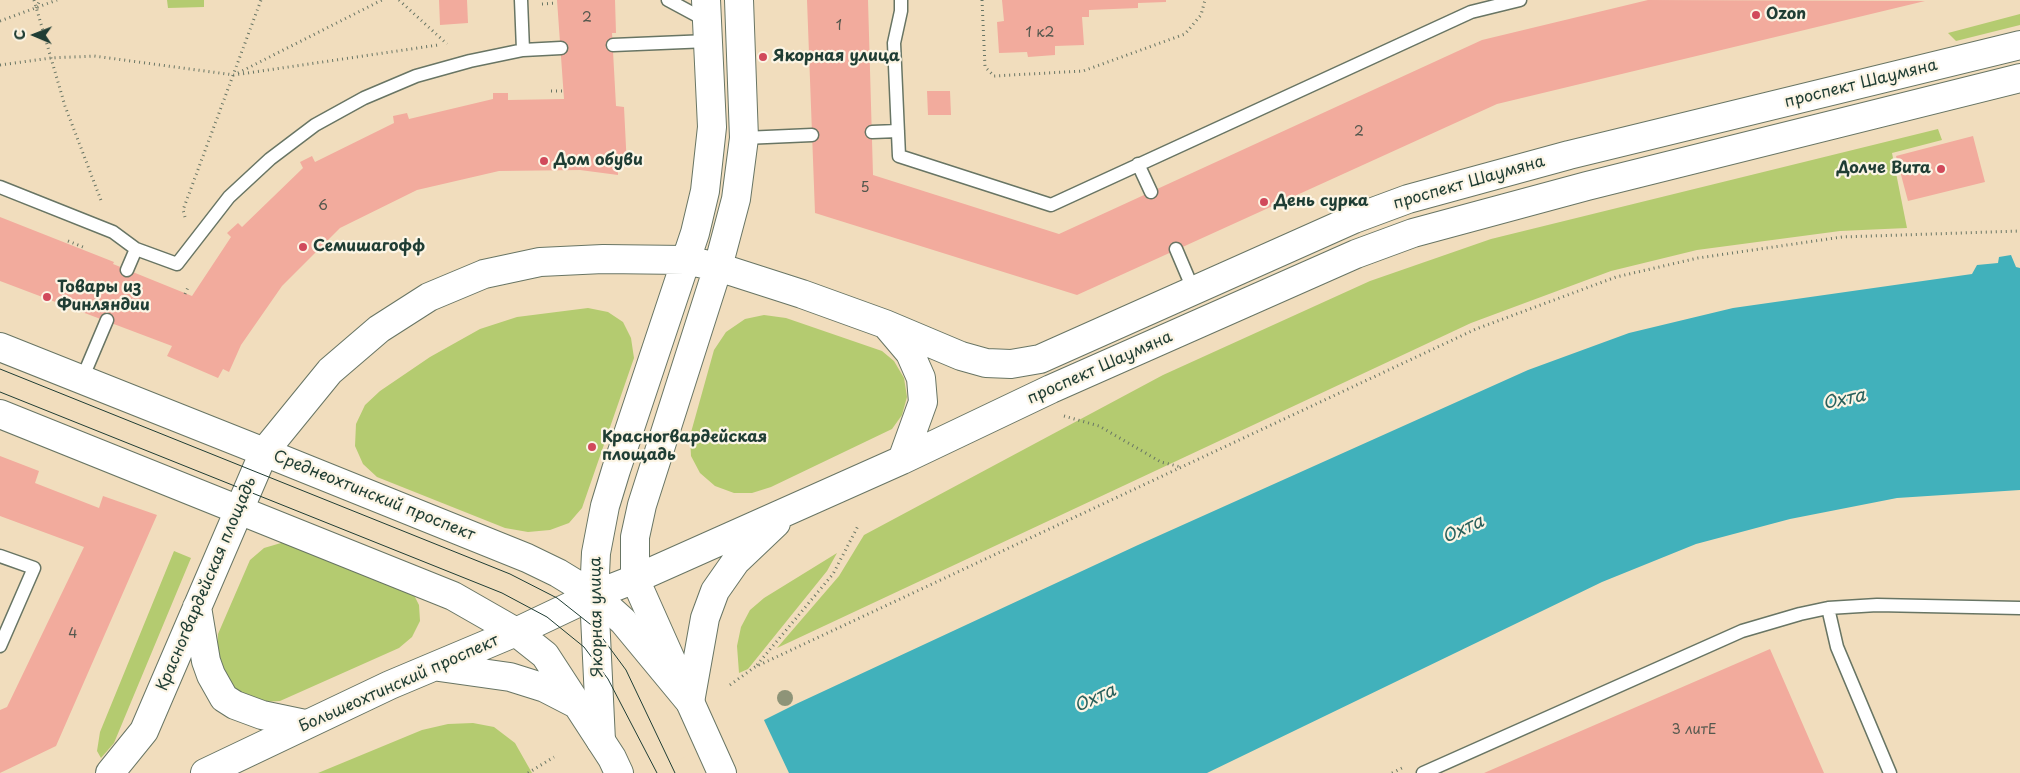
<!DOCTYPE html>
<html>
<head>
<meta charset="utf-8">
<style>
  body { margin:0 }
  #map { position:relative; width:2020px; height:773px; overflow:hidden; background:#f1ddbd; font-family:"Playpen Sans",sans-serif }
  canvas { display:block }
  .north { position:absolute; left:10px; top:10px; width:50px; height:50px; -webkit-text-stroke:4px #fcf5e5; paint-order:stroke; rotate:271deg; font-size:14px; font-weight:700; line-height:20px; text-align:center; color:#1f3d34 }
  .north::after { content:''; display:block; margin:auto; width:18px; height:22px; background:#1f3d34; clip-path:polygon(50% 0,100% 100%,50% 72%,0 100%) }
</style>
</head>
<body>
<div id="map">
<canvas width="2020" height="773"></canvas>
<div class="north">С</div>
</div>
<script>
const ctx = document.querySelector('canvas').getContext('2d');
ctx.lineJoin = 'round';
function paint(path, color) {
  ctx.fillStyle = color;
  ctx.fill(path, 'evenodd');
}
function poly(rows) {
  const path = new Path2D();
  for (const r of rows) {
    path.moveTo(r[0], r[1]);
    for (let i = 2; i < r.length; i += 2) path.lineTo(r[i], r[i + 1]);
  }
  return path;
}
function trace(path, color, width, dash) {
  ctx.strokeStyle = color;
  ctx.lineWidth = width;
  ctx.lineCap = dash ? 'butt' : 'round';
  ctx.setLineDash(dash || []);
  ctx.stroke(path);
}
function drawText(font, color, halo, rows, align = 'center') {
  ctx.font = font + ' "Playpen Sans",sans-serif';
  ctx.lineWidth = 4.5;
  ctx.setLineDash([]);
  ctx.textBaseline = 'middle';
  ctx.strokeStyle = halo;
  ctx.fillStyle = color;
  for (const [text, x, y, turn = 0] of rows) {
    ctx.save();
    ctx.translate(x, y);
    ctx.rotate((+turn || 0) * Math.PI / 180);
    ctx.textAlign = isNaN(turn) ? turn : align;
    if (halo) ctx.strokeText(text, 0, 0);
    ctx.fillText(text, 0, 0);
    ctx.restore();
  }
}
const green = poly([
  [167,0,204,0,204,7,168,8],
  [2020,14,2020,25,1956,41,1948,33],
  [1938,129,1942,140,1892,153,1907,228,1840,231,1697,250,1611,271,1471,323,777,648,839,576,864,535,1163,375,1370,281,1491,239],
  [588,308,608,312,623,322,631,338,634,358,582,508,569,523,550,530,528,532,505,528,377,477,363,464,355,446,356,424,365,405,380,391,430,357,480,329,517,317],
  [764,315,786,318,882,351,894,361,904,378,907,397,902,415,892,429,771,487,752,493,734,493,715,486,700,473,691,456,690,436,714,350,726,332,745,319],
  [301,541,413,593,419,605,420,621,412,637,399,648,280,701,262,702,231,690,217,656,218,634,250,560,264,548,281,543],
  [174,551,191,558,114,743,101,758,97,751,100,732],
  [837,553,827,571,748,669,739,673,737,646,741,627,750,610,764,598],
  [473,723,494,727,515,743,532,773,318,773,422,730,448,724]
]);
const water = poly([
  [2011,255,2016,267,2020,268,2020,490,1897,498,1790,519,1696,544,1602,582,1207,773,658,773,796,704,1138,545,1528,370,1629,333,1733,308,1972,274,1977,265,1998,263,1999,257]
]);
const pier = poly([
  [763,718,789,773,655,773,656,771]
]);
const building = poly([
  [439,0,467,0,468,23,440,25],
  [557,0,615,0,616,33,612,33,616,106,624,107,627,167,618,165,618,175,580,170,499,171,417,190,340,228,282,286,241,345,229,372,223,369,218,378,167,356,172,346,0,281,0,217,114,262,113,264,192,296,231,237,227,233,238,223,242,227,303,168,300,162,312,156,315,162,394,123,393,116,407,113,409,119,493,99,493,93,508,93,508,100,564,99],
  [807,0,868,0,873,175,1059,234,1482,40,1648,0,1925,1,1497,104,1077,295,815,213],
  [1002,0,1166,0,1166,2,1138,3,1138,8,1089,10,1089,17,1082,17,1084,45,1055,46,1055,55,1028,57,1027,52,999,53,997,22,1004,21],
  [927,91,950,91,951,115,928,115],
  [1973,136,1985,182,1908,201,1896,156],
  [0,456,39,471,35,483,99,508,103,496,157,515,56,746,0,773,0,710,7,707,84,547,0,516],
  [1770,649,1824,773,1484,773]
]);
const path = poly([
  [34,0,65,106,102,203],
  [399,0,447,44],
  [982,0,985,67,994,76,1083,71,1185,34,1201,15,1205,0],
  [542,4,557,3],
  [36,8,40,0],
  [0,21,57,0],
  [0,65,51,58,94,56,234,75,438,45],
  [238,73,382,0],
  [551,91,564,91],
  [185,217,183,210,261,0],
  [68,241,83,247],
  [185,294,189,285],
  [1064,416,1099,426,1161,462,1181,467],
  [757,665,833,574,858,526],
  [730,685,755,667,1476,329,1616,277,1698,258,1842,237,2020,231],
  [528,773,554,757],
  [1392,773,1402,768]
]);
const service = poly([
  [521,0,523,50],
  [668,0,707,21],
  [901,0,901,11,894,43,899,156,1051,205,1471,12,1520,0],
  [613,45,708,41],
  [872,132,898,131],
  [744,138,812,135],
  [1138,164,1151,192],
  [0,187,113,232,136,249,177,264,229,197,270,159,315,125,364,98,416,76,470,61,523,50,561,48],
  [1176,249,1193,289],
  [127,270,136,249],
  [82,379,107,320],
  [0,556,34,568,0,646],
  [1828,608,1837,647,1890,773],
  [1423,773,1742,631,1800,614,1828,608,1877,605,2020,608]
]);
const tertiary = poly([
  [888,327,910,353,921,378,923,402,902,460],
  [594,595,635,579,902,460,1051,389,1356,254,1413,233,1587,186,2020,78],
  [197,607,206,661,211,675,224,698,235,705,262,715,305,724],
  [684,689,635,579,635,537,642,505,718,267,736,199,744,138,739,0],
  [690,702,705,618,715,591,736,561,776,523],
  [601,741,594,595,596,553,605,506,616,470,695,233,705,191,712,127,706,0],
  [110,773,144,731,264,452,330,371,379,329,429,297,484,274,540,262,603,259,685,260,718,267,802,294,885,324,961,356,986,363,1011,364,1040,359,1354,219,1408,199,1569,155,2020,45]
]);
const secondary = poly([
  [0,347,264,452,527,558,558,573,594,595,623,621,690,702,722,773],
  [0,414,453,596,516,632,545,655,612,758,619,773],
  [439,667,510,677,545,688,578,705],
  [205,773,390,685,516,632,594,595]
]);
const tram = poly([
  [0,369,510,574,557,598,595,628,626,670,675,773],
  [0,392,502,593,547,617,584,647,608,679,657,773]
]);
const trees = [
  [785,698]
];
const markers = [
  [1756,15,5,"#d1495b"],
  [763,57,5,"#d1495b"],
  [544,161,5,"#d1495b"],
  [1941,169,5,"#d1495b"],
  [1264,202,5,"#d1495b"],
  [303,247,5,"#d1495b"],
  [47,297,5,"#d1495b"],
  [592,447,5,"#d1495b"]
];
const numberNames = [
  ["2",587,18],
  ["1",839,26],
  ["1 к2",1040,33],
  ["2",1359,132],
  ["5",865,188],
  ["6",323,206],
  ["4",73,634],
  ["3 литЕ",1694,730]
];
const poiNames = [
  ["Ozon",1766,15],
  ["Якорная улица",773,57],
  ["Дом обуви",554,161],
  ["Долче Вита",1931,169,"right"],
  ["День сурка",1274,202],
  ["Семишагофф",313,247],
  ["Товары из",57,288],
  ["Финляндии",57,306],
  ["Красногвардейская",602,438],
  ["площадь",602,456]
];
const streetNames = [
  ["проспект Шаумяна",1861,84,-14],
  ["проспект Шаумяна",1469,183,-16],
  ["проспект Шаумяна",1100,368,-24],
  ["Среднеохтинский проспект",374,496,22],
  ["Красногвардейская площадь",207,584,-67],
  ["Якорная улица",597,617,-91],
  ["Большеохтинский проспект",399,684,-24]
];
const waterNames = [
  ["Охта",1844,400,-12],
  ["Охта",1463,530,-25],
  ["Охта",1095,699,-25]
];
paint(green, '#b4cb70');
paint(water, '#41b1bb');
paint(pier, '#f1ddbd');
paint(building, '#f2ab9d');
trace(service, '#687564', 15);
trace(tertiary, '#687564', 30);
trace(secondary, '#687564', 30);
trace(path, '#687564', 3, [1, 4]);
trace(service, '#fff', 12);
trace(tertiary, '#fff', 28);
trace(secondary, '#fff', 28);
trace(tram, '#1f3d34', 1);
ctx.fillStyle = '#8e9478';
for (const [x, y] of trees) {
  ctx.beginPath();
  ctx.arc(x, y, 8, 0, 2 * Math.PI);
  ctx.fill();
}
for (const [x, y, r, color] of markers) {
  const dot = new Path2D();
  dot.arc(x, y, r, 0, 2 * Math.PI);
  ctx.fillStyle = color;
  ctx.fill(dot);
  trace(dot, '#fcf5e5', 2);
}
drawText('14px', '#54584e', null, numberNames);
drawText('bold 16px', '#1f3d34', '#fcf5e5', poiNames, 'left');
drawText('16px', '#1f3d34', '#fcf5e5', streetNames);
drawText('italic 18px', '#29605c', '#fcf5e5', waterNames);
</script>
</body>
</html>
